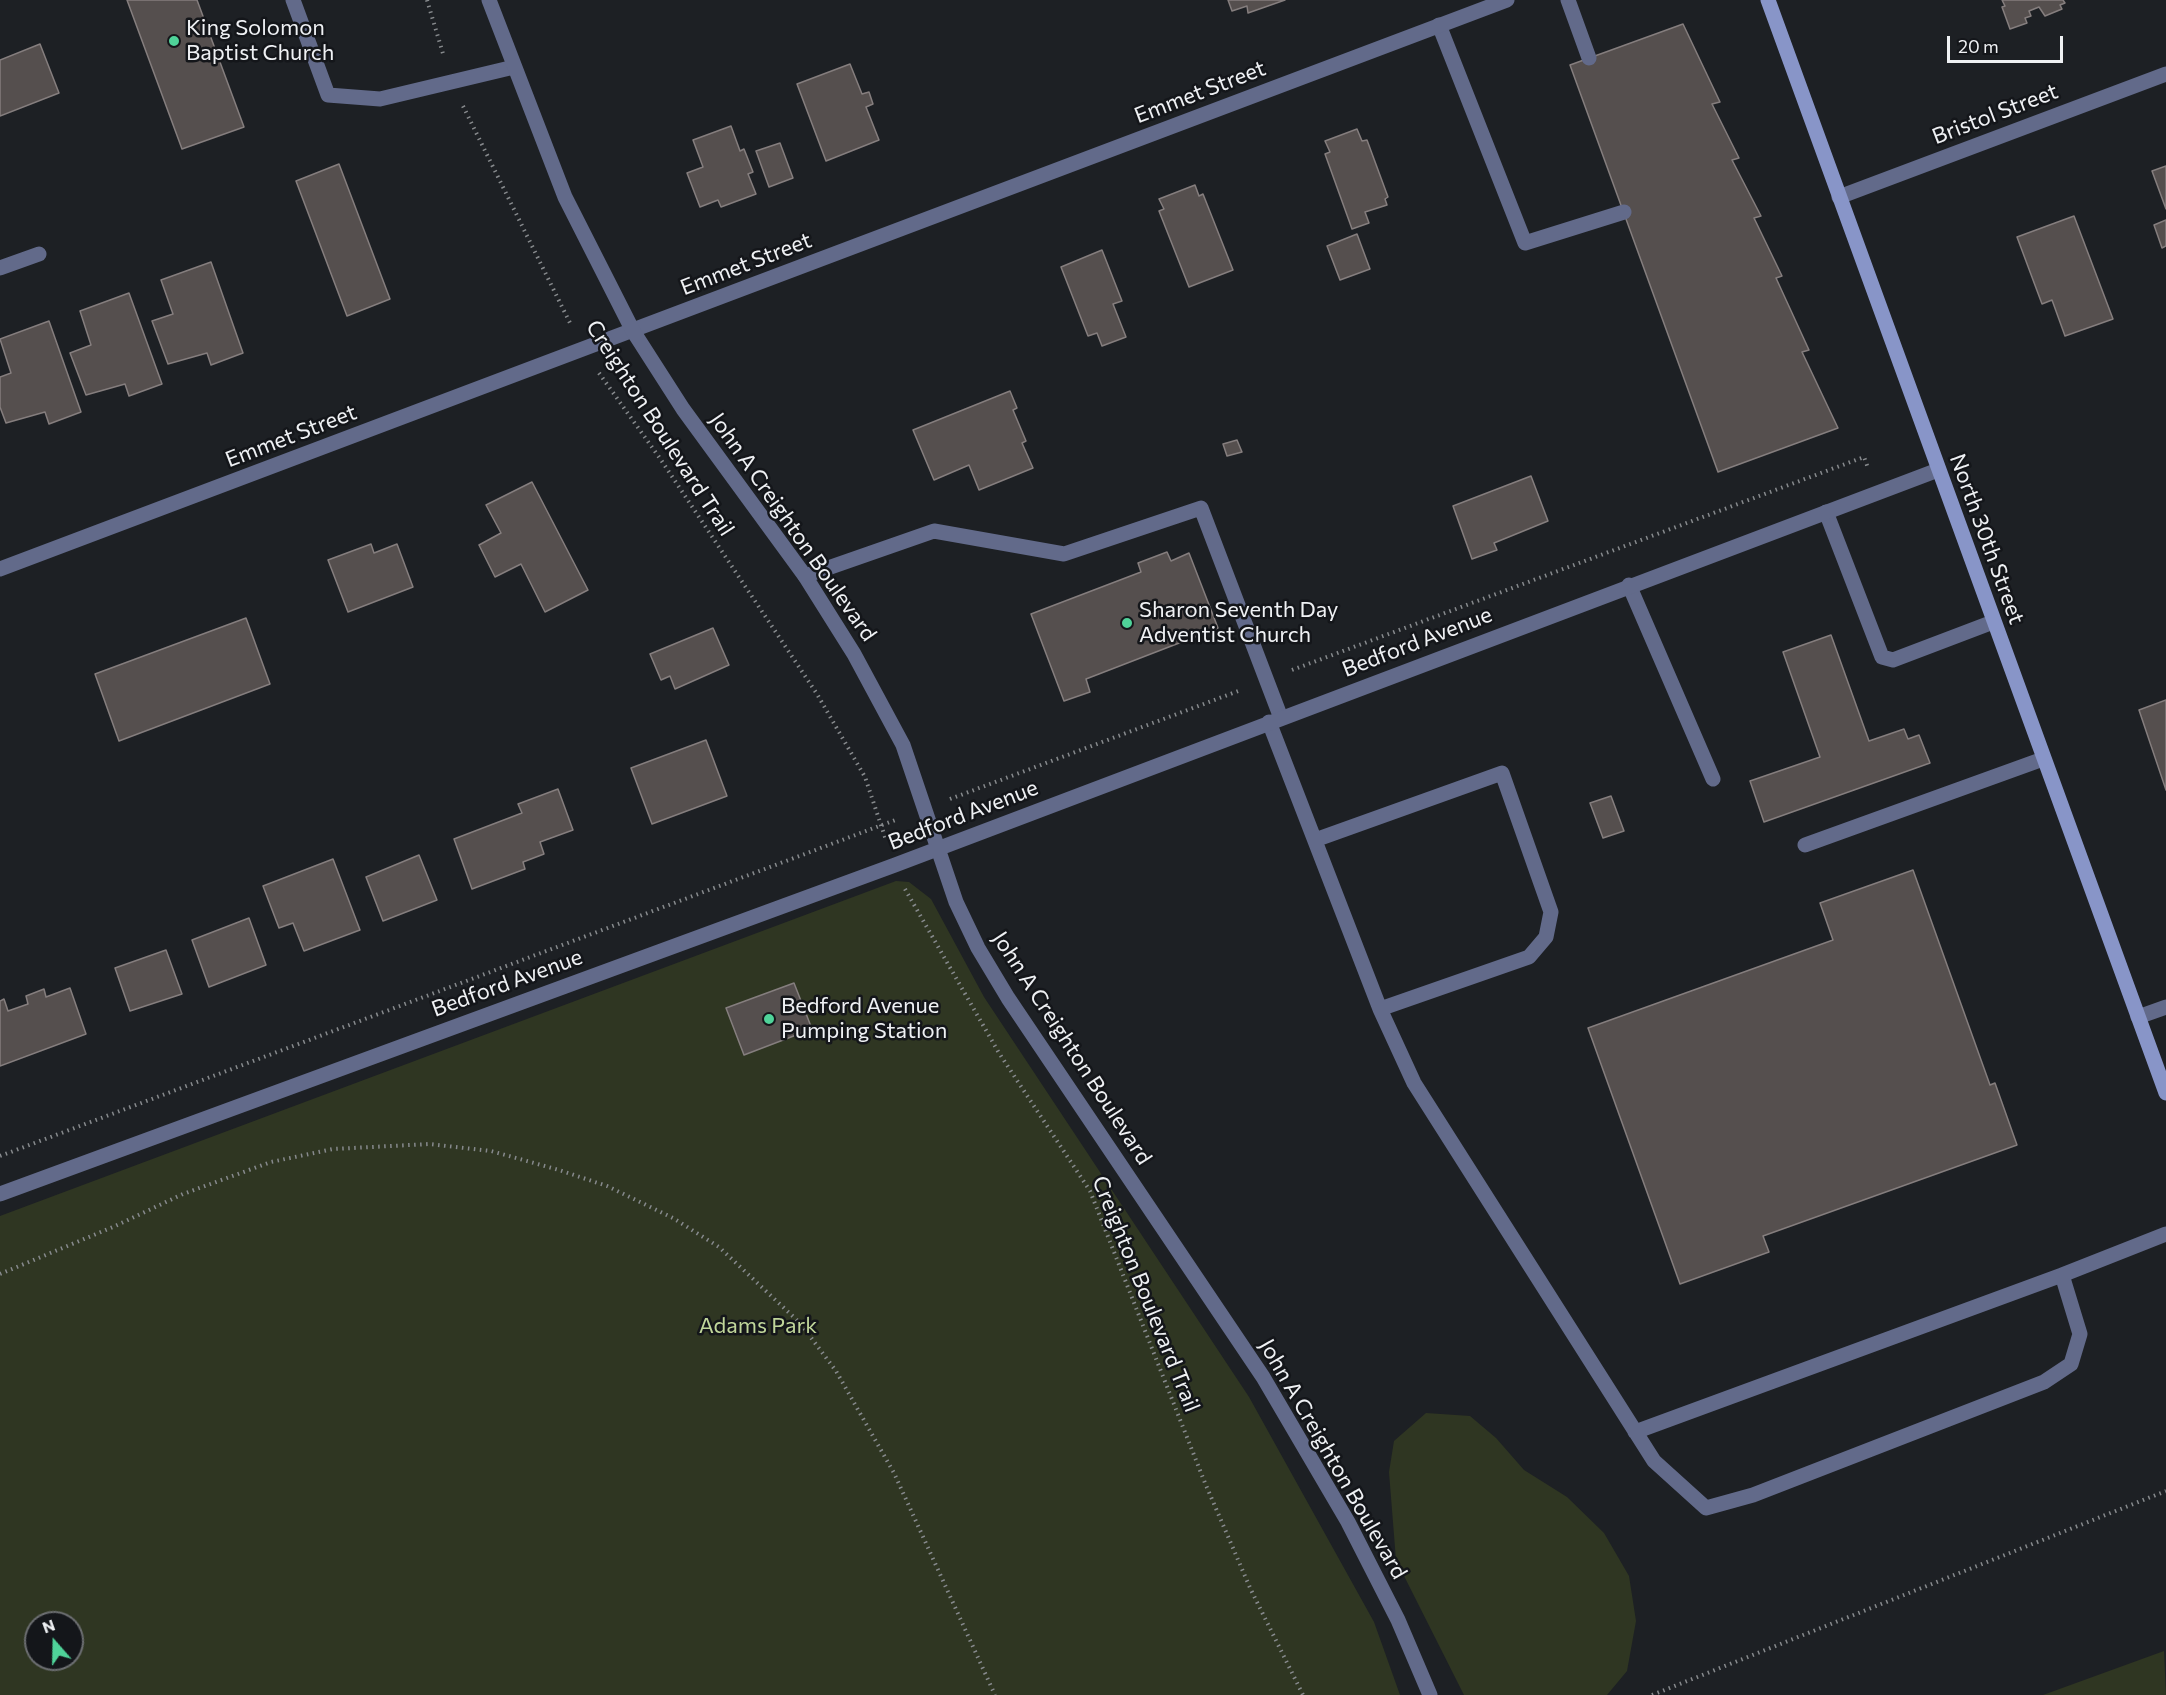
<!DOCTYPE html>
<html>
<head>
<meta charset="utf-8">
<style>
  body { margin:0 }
  #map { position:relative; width:2166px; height:1695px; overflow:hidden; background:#1d2024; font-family:Commissioner,sans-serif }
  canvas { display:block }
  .north { position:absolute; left:24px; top:1611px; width:60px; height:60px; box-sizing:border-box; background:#14161a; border:2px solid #6c6e71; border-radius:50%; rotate:340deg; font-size:16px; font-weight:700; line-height:24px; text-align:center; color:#eff1f4 }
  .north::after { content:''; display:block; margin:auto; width:21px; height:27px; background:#4fd399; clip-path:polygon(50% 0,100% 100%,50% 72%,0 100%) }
  .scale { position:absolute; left:1947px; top:36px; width:116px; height:27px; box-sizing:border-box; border:3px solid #eff1f4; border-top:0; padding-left:8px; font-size:18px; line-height:21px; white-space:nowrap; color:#eff1f4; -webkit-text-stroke:4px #14161a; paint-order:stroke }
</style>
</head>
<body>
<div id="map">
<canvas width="2166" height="1695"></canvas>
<div class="north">N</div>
<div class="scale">20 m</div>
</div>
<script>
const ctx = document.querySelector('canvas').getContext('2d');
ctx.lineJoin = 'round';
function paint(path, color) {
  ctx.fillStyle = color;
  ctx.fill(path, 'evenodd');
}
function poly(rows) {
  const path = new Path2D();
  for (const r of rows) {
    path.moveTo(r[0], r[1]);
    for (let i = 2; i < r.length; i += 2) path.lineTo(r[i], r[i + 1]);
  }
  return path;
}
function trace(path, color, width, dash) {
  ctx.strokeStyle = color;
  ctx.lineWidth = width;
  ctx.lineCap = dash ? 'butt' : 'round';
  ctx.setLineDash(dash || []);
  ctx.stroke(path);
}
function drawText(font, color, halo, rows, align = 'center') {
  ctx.font = font + ' Commissioner,sans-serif';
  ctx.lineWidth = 5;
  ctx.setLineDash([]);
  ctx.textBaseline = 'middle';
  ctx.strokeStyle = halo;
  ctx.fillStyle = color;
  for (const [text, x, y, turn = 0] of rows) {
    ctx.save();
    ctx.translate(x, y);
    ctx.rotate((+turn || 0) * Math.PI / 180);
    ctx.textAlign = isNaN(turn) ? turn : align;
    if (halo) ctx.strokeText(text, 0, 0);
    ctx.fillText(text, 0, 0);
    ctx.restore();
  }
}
const green = poly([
  [896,881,909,882,931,899,984,997,1249,1397,1374,1622,1400,1695,0,1695,0,1216],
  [36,1623,72,1623,72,1659,36,1659],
  [1426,1413,1470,1416,1496,1438,1524,1470,1567,1497,1604,1533,1629,1576,1636,1621,1627,1671,1607,1695,1464,1695,1396,1560,1389,1472,1394,1441],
  [2164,1651,2166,1695,2043,1695]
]);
const building = poly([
  [127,0,197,0,244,127,182,149,127,0],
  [1228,0,1285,0,1248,13,1247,6,1232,11,1228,0],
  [2002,0,2063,0,2065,3,2060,5,2062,9,2045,16,2039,7,2029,11,2031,16,2025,18,2027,23,2010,29,2002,7,2005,6,2002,0],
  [1683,24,1720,102,1712,104,1739,158,1732,160,1761,216,1754,218,1782,276,1776,278,1809,350,1802,352,1838,428,1718,472,1570,65,1683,24],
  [40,44,59,93,0,116,0,60,40,44],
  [850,64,862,94,869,92,873,104,866,107,879,140,826,161,797,84,850,64],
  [731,126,740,151,744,149,753,172,748,174,756,194,721,207,718,200,700,207,687,173,703,167,693,140,731,126],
  [1357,129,1362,141,1367,140,1388,197,1385,199,1387,205,1365,212,1369,223,1352,229,1325,154,1330,152,1325,141,1357,129],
  [780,143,793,178,769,187,756,151,780,143],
  [339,164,390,299,347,316,296,181,339,164],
  [2166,166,2166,209,2152,171,2166,166],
  [1195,185,1199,196,1203,194,1233,270,1189,287,1159,211,1164,209,1159,199,1195,185],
  [2074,216,2113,319,2065,336,2052,300,2042,304,2017,237,2074,216],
  [2166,220,2166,246,2162,248,2154,225,2166,220],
  [1357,234,1370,269,1340,280,1327,246,1357,234],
  [1102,250,1122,301,1113,304,1126,337,1102,346,1097,333,1088,336,1061,267,1102,250],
  [211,262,243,353,211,365,207,353,168,364,152,321,173,314,161,280,211,262],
  [129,293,162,384,129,396,125,384,86,395,70,353,91,345,80,311,129,293],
  [49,321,81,412,49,424,45,412,6,423,0,407,0,377,11,373,0,339,49,321],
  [1010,391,1017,408,1013,410,1026,441,1022,443,1033,468,979,490,969,465,934,480,913,430,1010,391],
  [1237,440,1242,452,1227,456,1223,444,1237,440],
  [1531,476,1548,521,1494,543,1497,550,1472,559,1453,506,1531,476],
  [532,482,588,590,545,612,521,564,495,577,479,545,501,533,486,505,532,482],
  [371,544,374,553,397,544,413,587,348,612,328,560,371,544],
  [1167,552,1171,561,1189,553,1218,628,1086,679,1090,692,1064,701,1031,614,1141,572,1138,563,1167,552],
  [246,618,270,684,119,741,95,674,246,618],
  [713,628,729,665,675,689,670,676,661,680,650,654,713,628],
  [1831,635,1869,741,1904,729,1908,739,1919,735,1930,763,1764,822,1750,781,1820,757,1783,652,1831,635],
  [2166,700,2166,790,2139,710,2166,700],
  [706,740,727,796,652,824,631,768,706,740],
  [558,789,573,830,540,842,544,854,523,862,525,869,472,889,454,839,522,813,518,804,558,789],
  [1611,796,1624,831,1603,838,1590,803,1611,796],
  [419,855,437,900,383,921,366,877,419,855],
  [333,859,360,930,304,951,293,923,279,928,263,886,333,859],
  [1913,870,1990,1085,1995,1083,2017,1145,1763,1236,1769,1252,1680,1284,1588,1028,1833,940,1820,903,1913,870],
  [249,918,266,965,209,987,192,940,249,918],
  [166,950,182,994,130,1011,115,968,166,950],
  [794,983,812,1029,744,1055,726,1008,794,983],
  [70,988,86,1034,0,1066,0,1001,4,999,8,1011,28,1004,26,996,44,989,46,997,70,988]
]);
const path = poly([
  [427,0,444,57],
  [463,106,571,325],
  [599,373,659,457,817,694,865,777,886,840],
  [1292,670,1864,457,1868,468],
  [950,799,1241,690],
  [905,889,999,1053,1090,1191,1205,1483,1251,1590,1303,1695],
  [0,1156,898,819],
  [0,1274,113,1227,183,1194,271,1162,333,1149,429,1144,491,1151,559,1170,607,1186,673,1218,719,1247,800,1323,836,1371,894,1473,995,1695],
  [1652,1695,2166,1491]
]);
const service = poly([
  [293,0,328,95,380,99,514,67],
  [1568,0,1589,58],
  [1439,25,1525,243,1624,212],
  [0,268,39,254],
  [1826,512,1882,657,1893,660,1993,622],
  [805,576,934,531,1064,554,1201,508,1281,718],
  [1629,585,1713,779],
  [1269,722,1380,1009,1414,1083,1654,1461,1706,1508,1753,1495,2044,1382,2071,1364,2080,1334,2062,1275,2166,1234],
  [1315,840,1502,773,1551,912,1546,937,1529,957,1380,1009],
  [1805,845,2043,759],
  [1635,1432,2062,1275]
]);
const minor = poly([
  [0,569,1507,0],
  [2138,1017,2166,1007]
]);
const tertiary = poly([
  [489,0,565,197,633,331,683,409,805,576,854,654,903,745,956,902,978,948,1008,998,1263,1377,1348,1522,1398,1620,1430,1695],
  [1839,197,2166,74],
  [0,1194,895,865,1938,470]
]);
const secondary = poly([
  [1768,0,2166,1093]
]);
const markers = [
  [174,41,6,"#4fd399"],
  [1127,623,6,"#4fd399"],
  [769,1019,6,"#4fd399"]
];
const poiNames = [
  ["King Solomon",186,28],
  ["Baptist Church",186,53],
  ["Sharon Seventh Day",1139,610],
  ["Adventist Church",1139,635],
  ["Bedford Avenue",781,1006],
  ["Pumping Station",781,1031]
];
const streetNames = [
  ["Emmet Street",1200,92,-21],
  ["Bristol Street",1995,114,-21],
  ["Emmet Street",746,264,-21],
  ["Creighton Boulevard Trail",660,428,57],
  ["Emmet Street",291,436,-21],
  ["John A Creighton Boulevard",793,527,55],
  ["North 30th Street",1987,539,70],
  ["Bedford Avenue",1417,642,-21],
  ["Bedford Avenue",963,815,-21],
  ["Bedford Avenue",507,983,-20],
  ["John A Creighton Boulevard",1072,1048,57],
  ["Creighton Boulevard Trail",1146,1294,68],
  ["John A Creighton Boulevard",1333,1459,60]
];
const parkNames = [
  ["Adams Park",758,1326]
];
paint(green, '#2f3622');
paint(building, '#554f4e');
trace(building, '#857e7e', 1.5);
trace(path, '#878a8d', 4, [1.5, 4.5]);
trace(service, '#626a8a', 15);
trace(minor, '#626a8a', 15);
trace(tertiary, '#626a8a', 15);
trace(secondary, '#8895c8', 15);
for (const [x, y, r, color] of markers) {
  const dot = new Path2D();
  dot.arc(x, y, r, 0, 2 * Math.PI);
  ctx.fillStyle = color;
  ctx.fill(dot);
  trace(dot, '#14161a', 2);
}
drawText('22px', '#eff1f4', '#14161a', poiNames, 'left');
drawText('22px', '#eff1f4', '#14161a', streetNames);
drawText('22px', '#c0d69a', '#14161a', parkNames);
</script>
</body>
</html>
